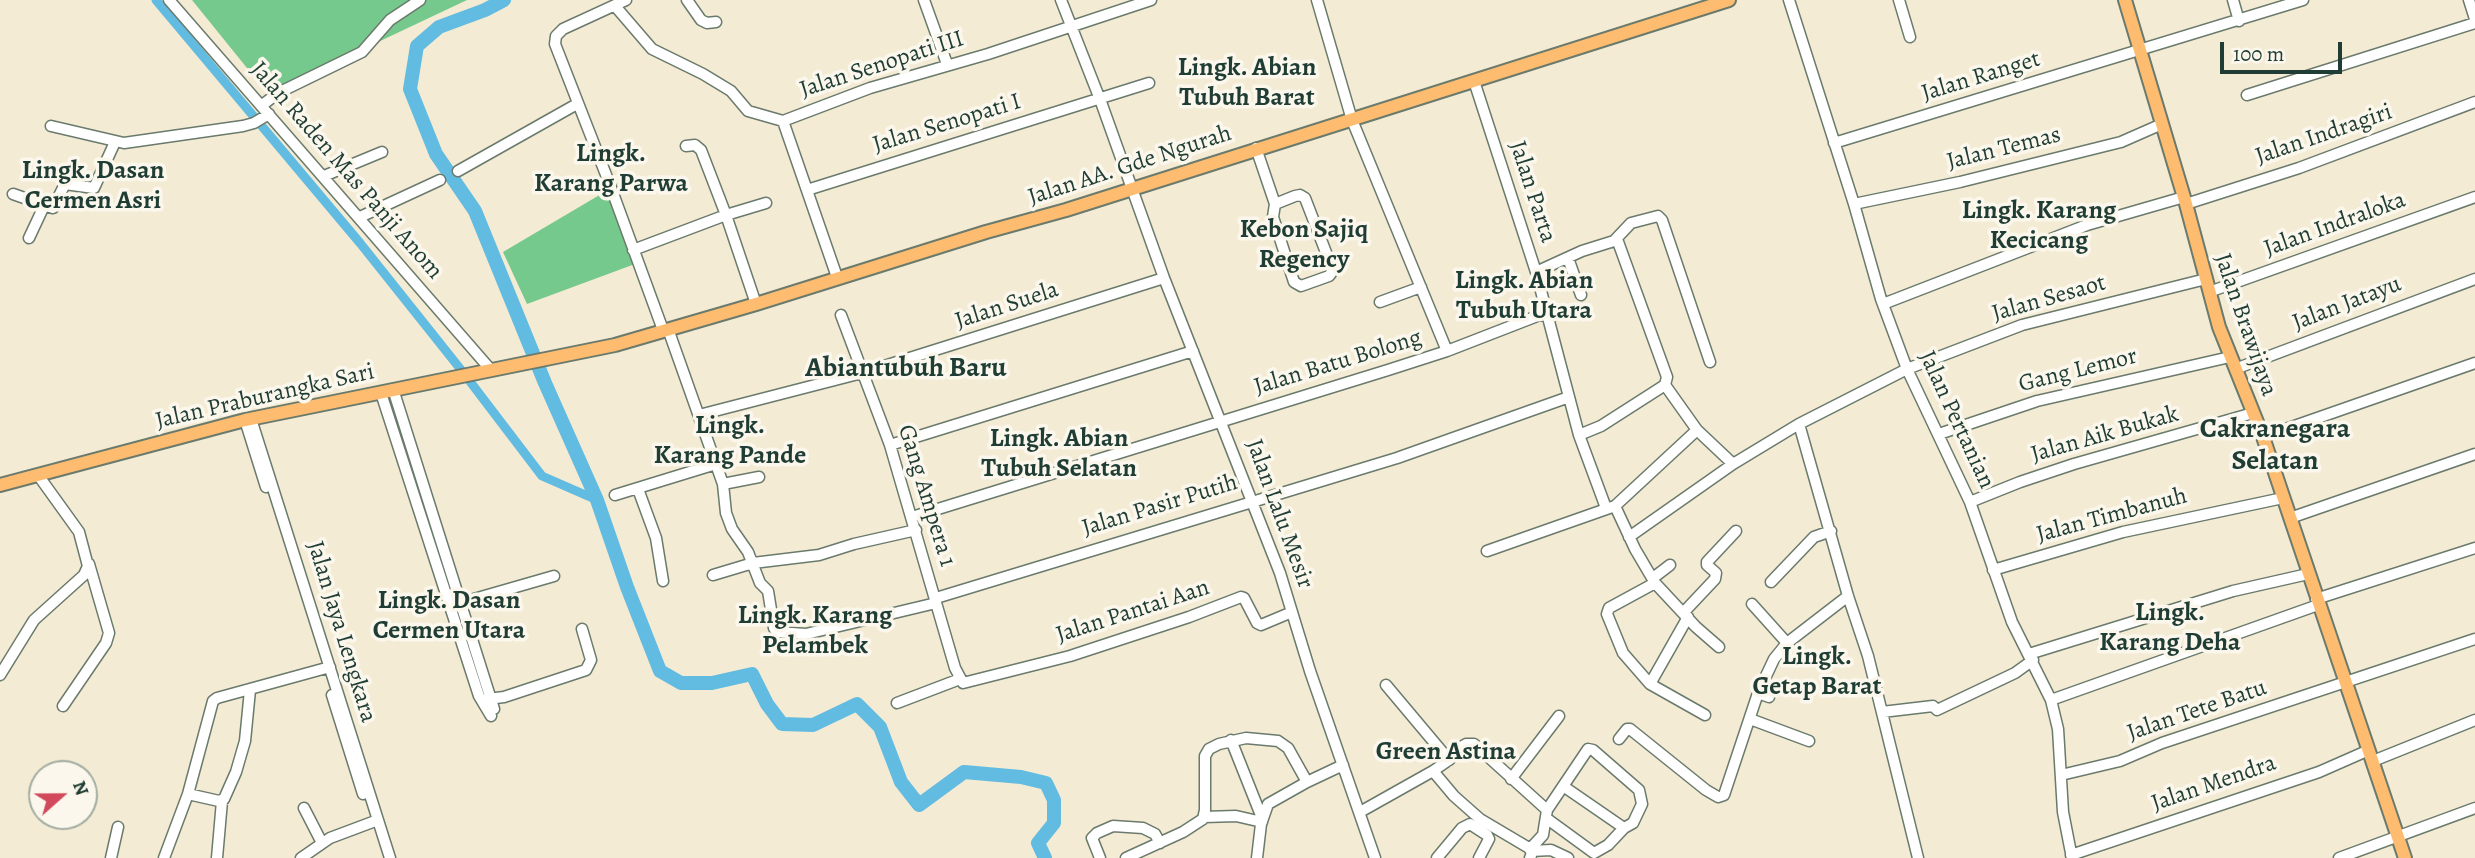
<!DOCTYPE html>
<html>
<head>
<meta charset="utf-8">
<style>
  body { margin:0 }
  #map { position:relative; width:2475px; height:858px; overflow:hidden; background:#f4ebd4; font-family:Alegreya,serif }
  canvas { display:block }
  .north { position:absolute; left:28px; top:760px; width:70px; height:70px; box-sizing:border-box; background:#fbf7ec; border:2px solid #a3ada2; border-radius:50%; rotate:69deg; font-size:19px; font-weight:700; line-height:28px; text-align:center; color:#1f3d34 }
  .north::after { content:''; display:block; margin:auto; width:24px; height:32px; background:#d1495b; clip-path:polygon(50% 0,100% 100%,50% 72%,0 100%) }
  .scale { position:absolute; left:2220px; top:42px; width:122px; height:32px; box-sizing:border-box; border:4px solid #1f3d34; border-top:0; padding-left:9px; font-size:21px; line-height:24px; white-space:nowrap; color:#1f3d34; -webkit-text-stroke:5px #fbf7ec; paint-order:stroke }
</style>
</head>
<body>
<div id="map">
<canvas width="2475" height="858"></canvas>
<div class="north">N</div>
<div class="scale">100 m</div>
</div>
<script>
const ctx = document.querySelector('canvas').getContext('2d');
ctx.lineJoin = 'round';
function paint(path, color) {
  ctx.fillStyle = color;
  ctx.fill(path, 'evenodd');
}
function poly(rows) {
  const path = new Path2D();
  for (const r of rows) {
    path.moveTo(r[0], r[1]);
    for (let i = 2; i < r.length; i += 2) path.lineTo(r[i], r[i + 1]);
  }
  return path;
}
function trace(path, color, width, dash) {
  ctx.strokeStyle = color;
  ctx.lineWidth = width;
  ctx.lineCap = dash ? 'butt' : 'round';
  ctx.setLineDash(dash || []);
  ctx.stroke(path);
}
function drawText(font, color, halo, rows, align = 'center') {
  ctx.font = font + ' Alegreya,serif';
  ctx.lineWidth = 7;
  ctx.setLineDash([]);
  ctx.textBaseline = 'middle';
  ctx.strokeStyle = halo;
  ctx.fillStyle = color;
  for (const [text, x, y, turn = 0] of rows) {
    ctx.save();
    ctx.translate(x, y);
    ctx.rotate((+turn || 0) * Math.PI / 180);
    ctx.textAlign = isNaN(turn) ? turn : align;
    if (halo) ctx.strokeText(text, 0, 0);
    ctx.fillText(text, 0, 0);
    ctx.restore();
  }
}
const green = poly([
  [192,0,467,0,268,94],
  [608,190,635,264,527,304,503,252]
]);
const canal = poly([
  [156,0,360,243,462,371,542,476,597,500]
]);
const river = poly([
  [504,0,485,10,439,27,417,46,410,89,436,154,475,211,545,383,597,500,627,587,660,671,681,683,712,683,752,674,767,704,782,724,813,725,857,704,880,727,901,782,919,805,964,772,1021,777,1046,783,1054,800,1054,823,1038,843,1045,858]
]);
const minor = poly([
  [169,0,491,370],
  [626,0,563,29,556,36,555,44,610,185,663,330],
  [687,0,701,20,707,23,716,22],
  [924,0,947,64],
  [1061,0,1101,102,1164,278,1280,573,1310,671,1375,858],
  [1317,0,1352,120,1447,351],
  [1789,0,1854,204,1881,299,1907,369,1970,502,2012,622,2051,700,2058,729,2063,812,2072,858],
  [1899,0,1910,37],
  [2233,0,2239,21],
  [2469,0,2475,19],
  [615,6,652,49,703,74,731,91,748,111,783,121],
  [2247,95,2475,23],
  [261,106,278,93,362,52,390,20,420,0],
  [51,126,124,143,243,126,254,123,269,114],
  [1834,143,2303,0],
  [686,146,695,145,701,150,726,215,756,304],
  [1256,148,1275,204,1273,217,1294,282,1301,286,1329,276,1332,272,1332,268,1305,198,1300,195,1295,196,1275,204],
  [458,171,577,104],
  [324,176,382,152],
  [807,190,1149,83],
  [13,194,53,208,65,184,94,188,115,142],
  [1854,204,1960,182,2121,142,2162,124],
  [2186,204,2299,168,2475,102],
  [360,217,440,180],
  [29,238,44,206],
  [1617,239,1667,377,1665,385],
  [633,250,726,215,766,203],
  [1568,258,1581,295],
  [1536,272,1582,251,1614,241,1631,223,1658,216,1662,220,1710,362],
  [837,277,783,121,870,88,988,54,1151,0],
  [2209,292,2475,197],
  [1380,302,1421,287],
  [1883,304,2087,225,2184,197],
  [841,315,890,445,955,668,963,683,1070,656,1189,617,1241,597,1244,598,1257,623,1261,625,1292,612],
  [668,329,723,484,726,513,732,529,748,552,760,583,768,591,774,628,777,632,806,634,936,603],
  [2235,369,2475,279],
  [1665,385,1697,430],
  [393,389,494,709],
  [381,393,479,696,491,716],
  [1569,397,1579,435,1606,508],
  [699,415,862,373,1164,278],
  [251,419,390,858],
  [245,420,266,487],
  [1799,424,1848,596,1868,656,1918,858],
  [1939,434,2037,401,2230,357],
  [1579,435,1601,426,1665,385],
  [2263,437,2475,363],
  [890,445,1193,351],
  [723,484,759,477],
  [638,489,656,538,663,581],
  [615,495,716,464],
  [1970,502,2020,482,2074,464,2253,413],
  [1615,506,1697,430,1733,464,1799,424,1907,369,2022,325,2206,279],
  [1615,506,1635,549,1655,583,1696,627,1719,647],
  [912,517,1388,370,1447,351,1545,313],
  [2290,518,2475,454],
  [1629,537,1733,464],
  [1487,551,1615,506],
  [1993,570,2123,532,2283,498],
  [713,575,753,563,819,555,854,544,916,530],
  [1653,578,1670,565],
  [1771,582,1814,537,1831,531],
  [936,598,1397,458,1569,397,1536,272,1474,81],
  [2316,599,2475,548],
  [460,603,554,576],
  [1752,604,1787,643],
  [1683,613,1715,579,1716,573,1707,565,1707,562,1736,531],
  [1688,617,1650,684,1705,715],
  [2029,654,2233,591,2308,574],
  [0,675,34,620,84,575,88,566,79,532,38,475],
  [1650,684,1623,653,1607,614,1609,608,1655,583],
  [1386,685,1449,760,1433,771],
  [1758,693,1769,697],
  [332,695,363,794],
  [487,699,504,697,586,670,591,660,582,629],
  [2051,700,2318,605],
  [897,703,960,679],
  [63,706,106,643,109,633,89,564],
  [1882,712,1933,706,1937,710,2015,673,2033,660],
  [1750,719,1809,741],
  [1619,739,1627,729,1630,729,1706,790,1718,797,1724,795,1758,693,1774,659,1787,643,1848,596],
  [1231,740,1262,818],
  [1449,760,1461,747,1466,744,1474,744,1547,810],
  [2373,761,2475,720],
  [2061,775,2120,761,2162,743,2475,639],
  [1511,779,1559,716],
  [188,794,219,801,224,799,236,772,245,741,250,690],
  [304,808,322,843],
  [1360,812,1433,771,1454,796,1480,819,1529,848,1532,853,1530,858],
  [1204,817,1236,816,1262,822],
  [1546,818,1594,853,1608,845,1624,828],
  [1530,849,1543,835,1547,810,1588,749,1593,750,1639,790,1642,804,1633,823,1624,828,1563,786],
  [1531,851,1551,850,1568,858],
  [2071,855,2319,772,2369,750],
  [111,858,118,827],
  [164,858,188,794,213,701,217,698,330,667],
  [217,858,222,801],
  [301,858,330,838,378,820],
  [1100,858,1092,838,1097,833,1113,826,1143,828,1155,834,1160,843],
  [1126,858,1183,832,1203,819,1205,810,1205,756,1209,749,1219,744,1246,738,1278,741,1288,748,1307,782],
  [1257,858,1261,824,1268,804,1307,782,1343,765],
  [1437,858,1462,828,1470,824,1487,835,1489,839,1479,858],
  [2339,858,2475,808]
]);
const major = poly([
  [2125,0,2186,204,2219,327,2263,437,2405,858],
  [0,485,245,420,615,345,756,304,986,232,1066,210,1729,0]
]);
const streetNames = [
  ["Jalan Senopati III",882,65,-18],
  ["Jalan Ranget",1981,77,-17],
  ["Jalan Senopati I",947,124,-17],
  ["Jalan Indragiri",2324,135,-19],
  ["Jalan Temas",2004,149,-14],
  ["Jalan AA. Gde Ngurah",1130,166,-18],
  ["Jalan Raden Mas Panji Anom",346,171,49],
  ["Jalan Parta",1532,192,72],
  ["Jalan Indraloka",2335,225,-20],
  ["Jalan Sesaot",2049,299,-16],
  ["Jalan Jatayu",2347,304,-21],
  ["Jalan Suela",1007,306,-18],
  ["Jalan Brawijaya",2245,325,71],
  ["Jalan Batu Bolong",1338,363,-17],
  ["Gang Lemor",2078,371,-14],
  ["Jalan Praburangka Sari",265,397,-13],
  ["Jalan Pertanian",1956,420,65],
  ["Jalan Aik Bukak",2105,435,-16],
  ["Gang Ampera 1",926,496,73],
  ["Jalan Pasir Putih",1160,506,-17],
  ["Jalan Lalu Mesir",1279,514,70],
  ["Jalan Timbanuh",2112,516,-15],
  ["Jalan Pantai Aan",1133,612,-18],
  ["Jalan Jaya Lengkara",341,632,73],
  ["Jalan Tete Batu",2197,711,-19],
  ["Jalan Mendra",2214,784,-19]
];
const neighbourhoodNames = [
  ["Lingk. Abian",1247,69],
  ["Tubuh Barat",1247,99],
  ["Lingk.",611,155],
  ["Karang Parwa",611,185],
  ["Lingk. Dasan",93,172],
  ["Cermen Asri",93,202],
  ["Lingk. Karang",2039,212],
  ["Kecicang",2039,242],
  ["Kebon Sajiq",1304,231],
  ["Regency",1304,261],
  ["Lingk. Abian",1524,282],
  ["Tubuh Utara",1524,312],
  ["Lingk.",730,427],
  ["Karang Pande",730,457],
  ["Lingk. Abian",1059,440],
  ["Tubuh Selatan",1059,470],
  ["Lingk. Dasan",449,602],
  ["Cermen Utara",449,632],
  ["Lingk.",2170,614],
  ["Karang Deha",2170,644],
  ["Lingk. Karang",815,617],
  ["Pelambek",815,647],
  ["Lingk.",1817,658],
  ["Getap Barat",1817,688],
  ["Green Astina",1446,753]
];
const quarterNames = [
  ["Abiantubuh Baru",906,369],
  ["Cakranegara",2275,430],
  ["Selatan",2275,462]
];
paint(green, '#76c98c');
trace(canal, '#62bbe0', 9);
trace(river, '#62bbe0', 14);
trace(minor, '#6a7a6c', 13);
trace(major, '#6a7a6c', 16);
trace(minor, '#fff', 10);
trace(major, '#fdbc70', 12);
drawText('24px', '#1f3d34', '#fbf7ec', streetNames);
drawText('bold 26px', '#1f3d34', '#fbf7ec', neighbourhoodNames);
drawText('bold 28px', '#1f3d34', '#fbf7ec', quarterNames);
</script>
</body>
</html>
